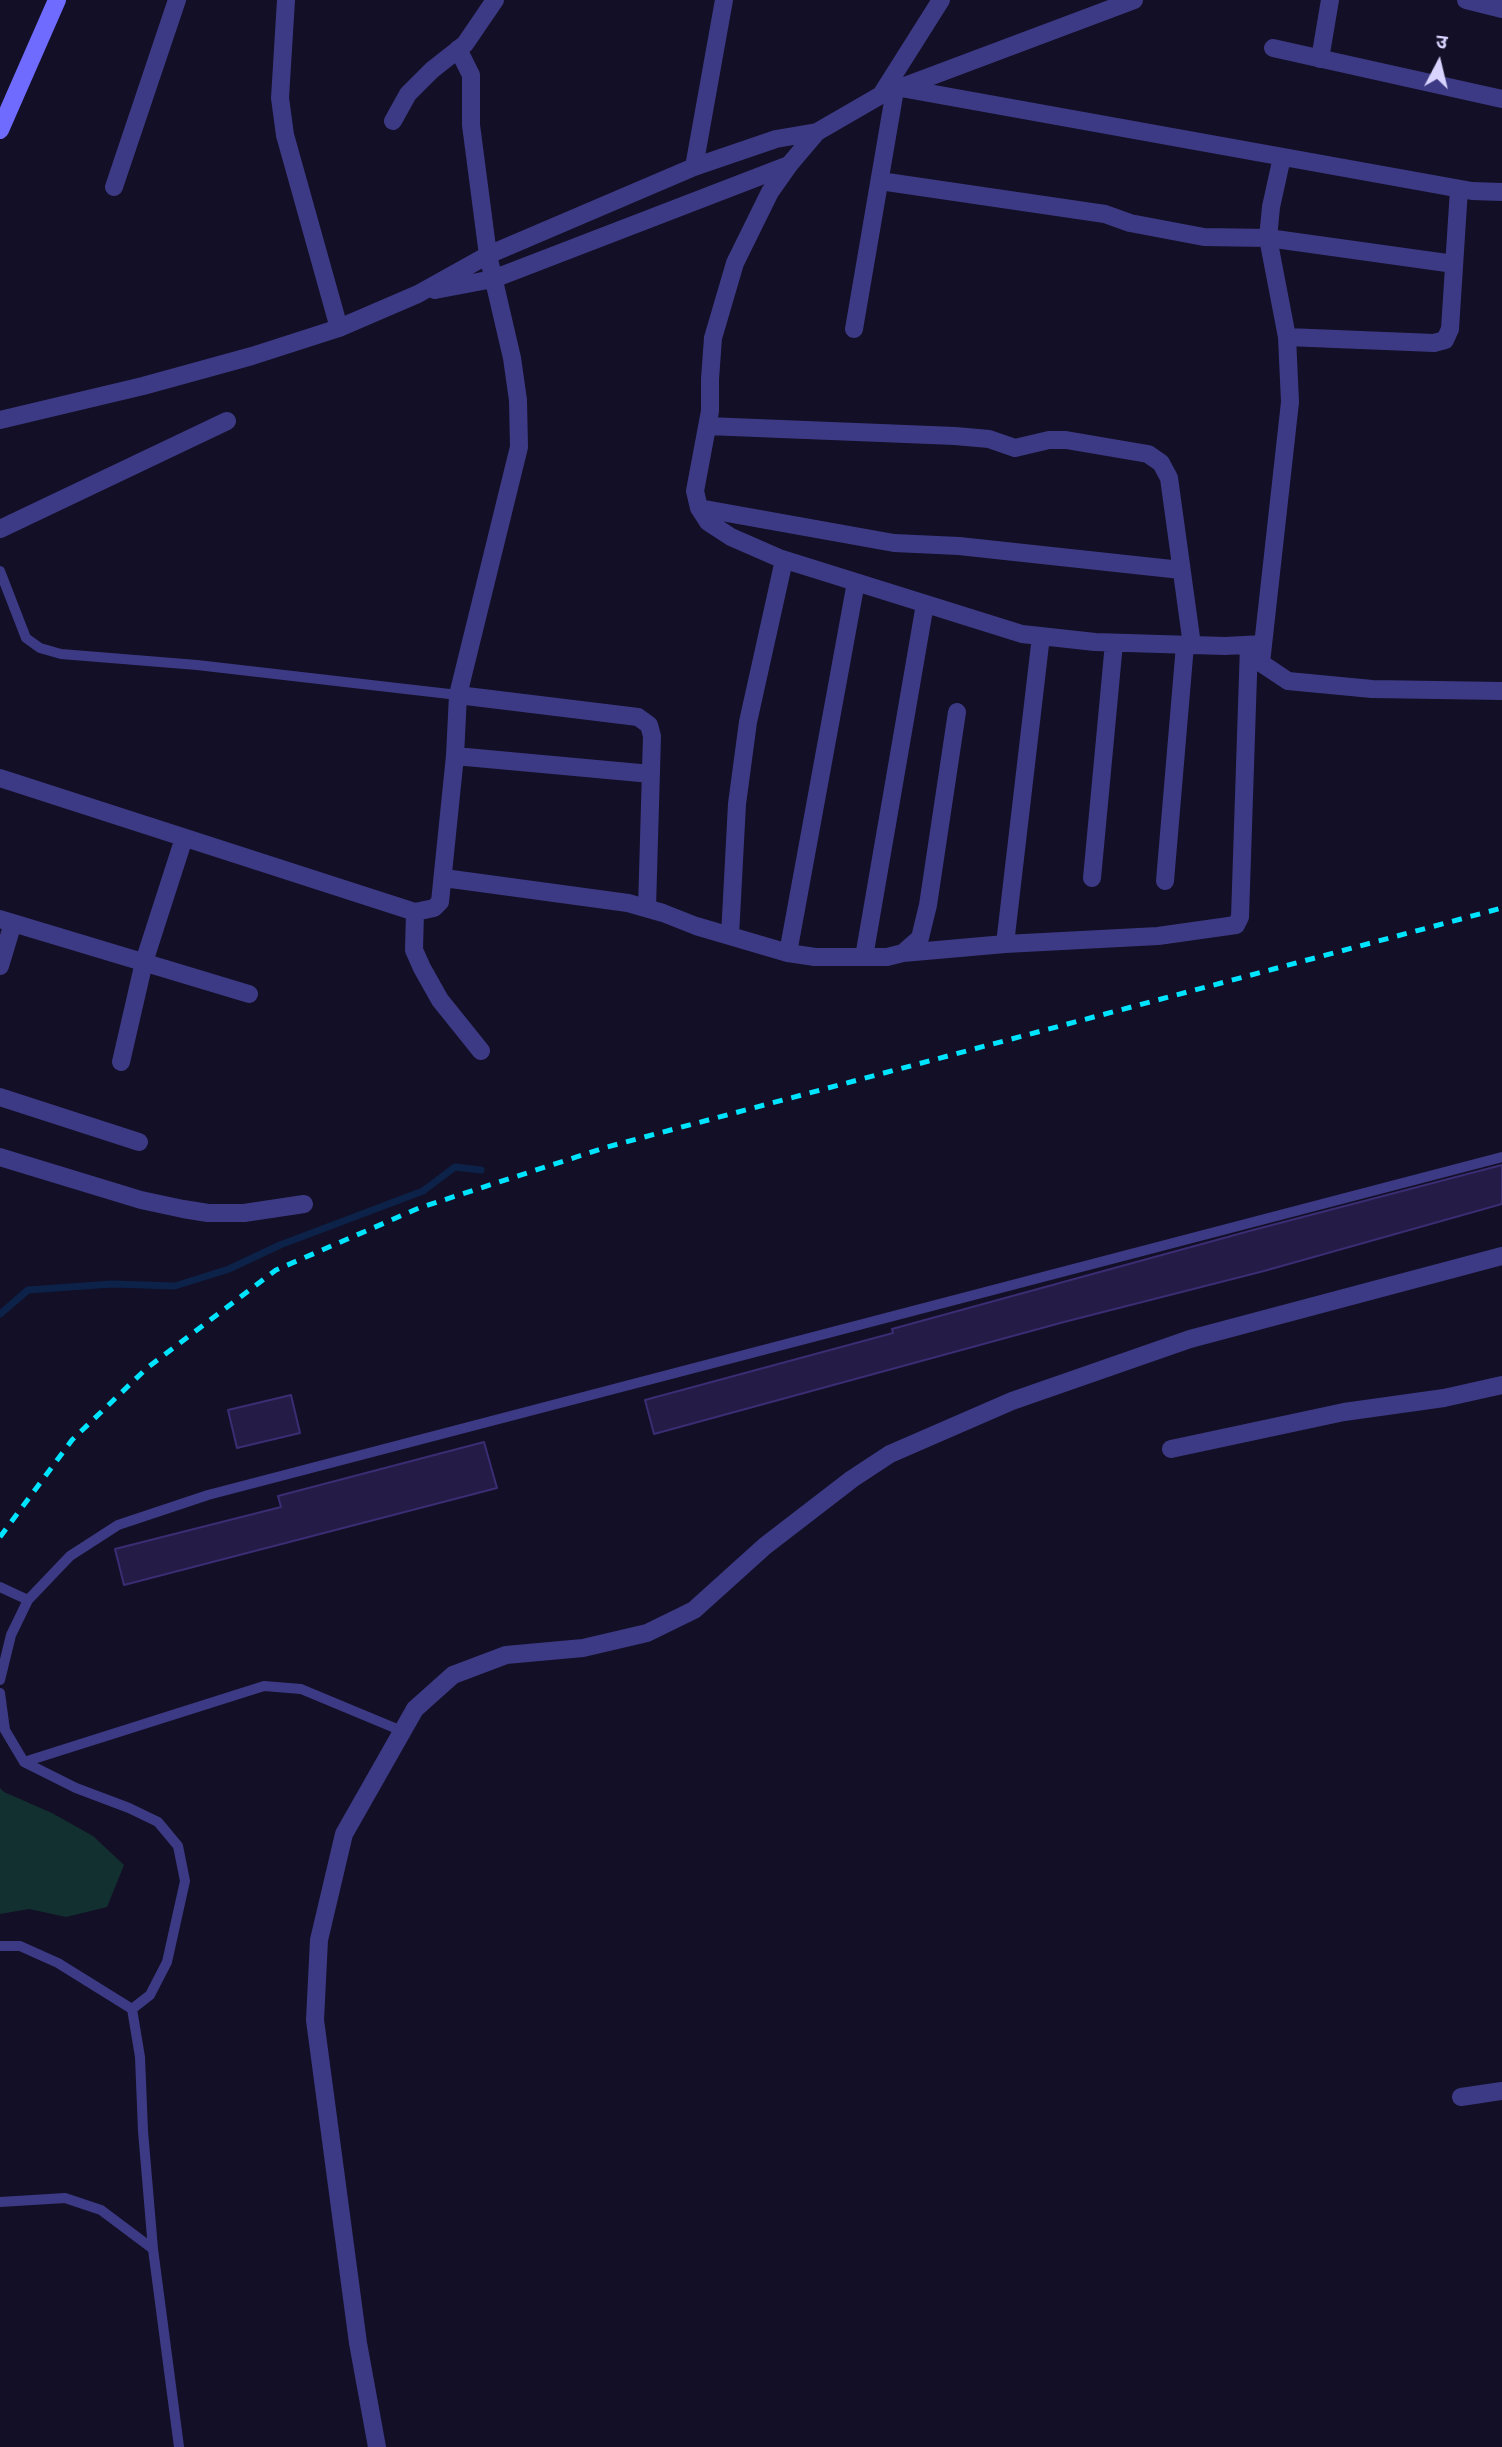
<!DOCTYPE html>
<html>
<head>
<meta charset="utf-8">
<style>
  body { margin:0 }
  #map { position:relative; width:1502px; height:2447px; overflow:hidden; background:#130f26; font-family:Karla,"Noto Sans Devanagari",sans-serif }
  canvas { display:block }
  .north { position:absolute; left:1404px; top:28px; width:70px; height:70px; -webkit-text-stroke:5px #130f26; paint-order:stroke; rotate:7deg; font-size:19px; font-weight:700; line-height:28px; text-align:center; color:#d9d4ff }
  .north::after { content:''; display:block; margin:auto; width:24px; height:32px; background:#d9d4ff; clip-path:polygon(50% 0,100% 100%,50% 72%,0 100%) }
</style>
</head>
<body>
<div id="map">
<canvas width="1502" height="2447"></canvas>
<div class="north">उ</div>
</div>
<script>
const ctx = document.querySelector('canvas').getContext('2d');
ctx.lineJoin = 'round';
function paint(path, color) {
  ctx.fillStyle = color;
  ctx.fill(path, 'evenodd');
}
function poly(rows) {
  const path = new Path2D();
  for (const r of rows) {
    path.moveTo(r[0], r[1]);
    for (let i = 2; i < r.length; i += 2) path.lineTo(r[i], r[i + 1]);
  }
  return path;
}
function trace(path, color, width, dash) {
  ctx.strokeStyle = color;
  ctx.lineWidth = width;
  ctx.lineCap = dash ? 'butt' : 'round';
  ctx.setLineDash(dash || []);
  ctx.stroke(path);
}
const green = poly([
  [0,1788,4,1792,52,1813,93,1836,124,1865,107,1907,66,1917,29,1909,0,1914]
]);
const stream = poly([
  [0,1314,28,1290,112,1284,175,1286,229,1269,280,1245,423,1191,455,1167,481,1170]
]);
const building = poly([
  [1502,1165,1502,1204,1264,1271,1064,1322,654,1434,645,1400,893,1333,892,1329,1253,1230,1502,1165],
  [291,1395,300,1433,237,1448,228,1410,291,1395],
  [484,1442,497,1488,124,1585,115,1549,281,1507,278,1496,484,1442]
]);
const lane = poly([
  [0,571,26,638,40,648,61,654,197,665,458,695],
  [0,1587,28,1600],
  [0,1680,11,1635,28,1600,70,1556,118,1525,208,1495,1502,1157],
  [0,1693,5,1730,24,1762,76,1788,129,1808,158,1822,178,1846,185,1881,167,1962,150,1995,132,2009],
  [24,1762,264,1686,301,1689,402,1731],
  [0,1946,20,1946,58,1963,132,2009,140,2057,143,2131,153,2249,179,2447],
  [0,2202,65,2198,101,2210,153,2249]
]);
const street = poly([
  [286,0,280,98,285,135,339,328],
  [1466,0,1502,9],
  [1273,48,1502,99],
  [1320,59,1330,0],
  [901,88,1472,191,1502,192],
  [881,95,941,0],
  [393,121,408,94,432,70,465,44,495,0],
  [1282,157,1271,207,1268,238,1287,337,1290,402,1261,663,1288,681,1372,689,1502,691],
  [789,165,770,192,735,263,713,338,710,379,710,411,695,491,699,508,708,522,731,537,779,558,1022,634,1095,642,1225,646,1263,644],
  [694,167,724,0],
  [880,181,1105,214,1130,223,1204,237,1268,238,1454,264],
  [114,187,177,0],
  [435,290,493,279,789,165,817,132,881,95,1134,0],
  [854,329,895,90],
  [1287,337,1434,343,1445,340,1450,329,1459,189],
  [0,420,143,386,252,356,339,328,418,294,488,255,694,167,776,139,817,132],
  [707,426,955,436,989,439,1015,448,1049,440,1066,440,1148,454,1161,463,1169,478,1192,645],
  [699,508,894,543,959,546,1181,570],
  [0,529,227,421],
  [458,695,638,717,649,725,652,736,647,908],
  [455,756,651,774],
  [0,778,415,912,434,908,440,902,455,756,458,695,519,447,518,400,512,358,488,255,471,125,471,75,458,49],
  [444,878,628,903,663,913,696,926,788,953,815,957,887,957,903,953,920,938,928,905,957,712],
  [1092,878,1114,643],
  [1165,881,1185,645],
  [415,912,414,950,422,968,440,1000,481,1051],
  [0,919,249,994],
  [730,936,737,804,748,722,784,560],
  [1005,944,1041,636],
  [788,953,856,582],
  [903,953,1005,944,1158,936,1236,925,1240,917,1249,645],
  [864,957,925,604],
  [0,966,13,923],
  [121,1062,144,962,184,838],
  [0,1097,139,1142],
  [0,1157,141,1200,183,1209,208,1213,244,1213,304,1204],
  [1171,1449,1344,1412,1444,1398,1502,1385],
  [1461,2097,1502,2091],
  [377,2447,358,2343,315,2020,319,1940,344,1834,415,1709,453,1675,506,1655,583,1648,647,1633,694,1610,765,1546,852,1479,890,1454,1012,1401,1190,1339,1502,1256]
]);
const secondary = poly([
  [0,130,57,0]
]);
const rail = poly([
  [0,1537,72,1440,147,1368,276,1270,419,1208,607,1147,1502,908]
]);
paint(green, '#12302f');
trace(stream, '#0c2248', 7);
paint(building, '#241b47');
trace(building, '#3b2d73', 2);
trace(lane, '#3d3a85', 10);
trace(street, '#3d3a85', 18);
trace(secondary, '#6f6bff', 18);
trace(rail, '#00e5ff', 5, [10, 9]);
</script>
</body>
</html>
